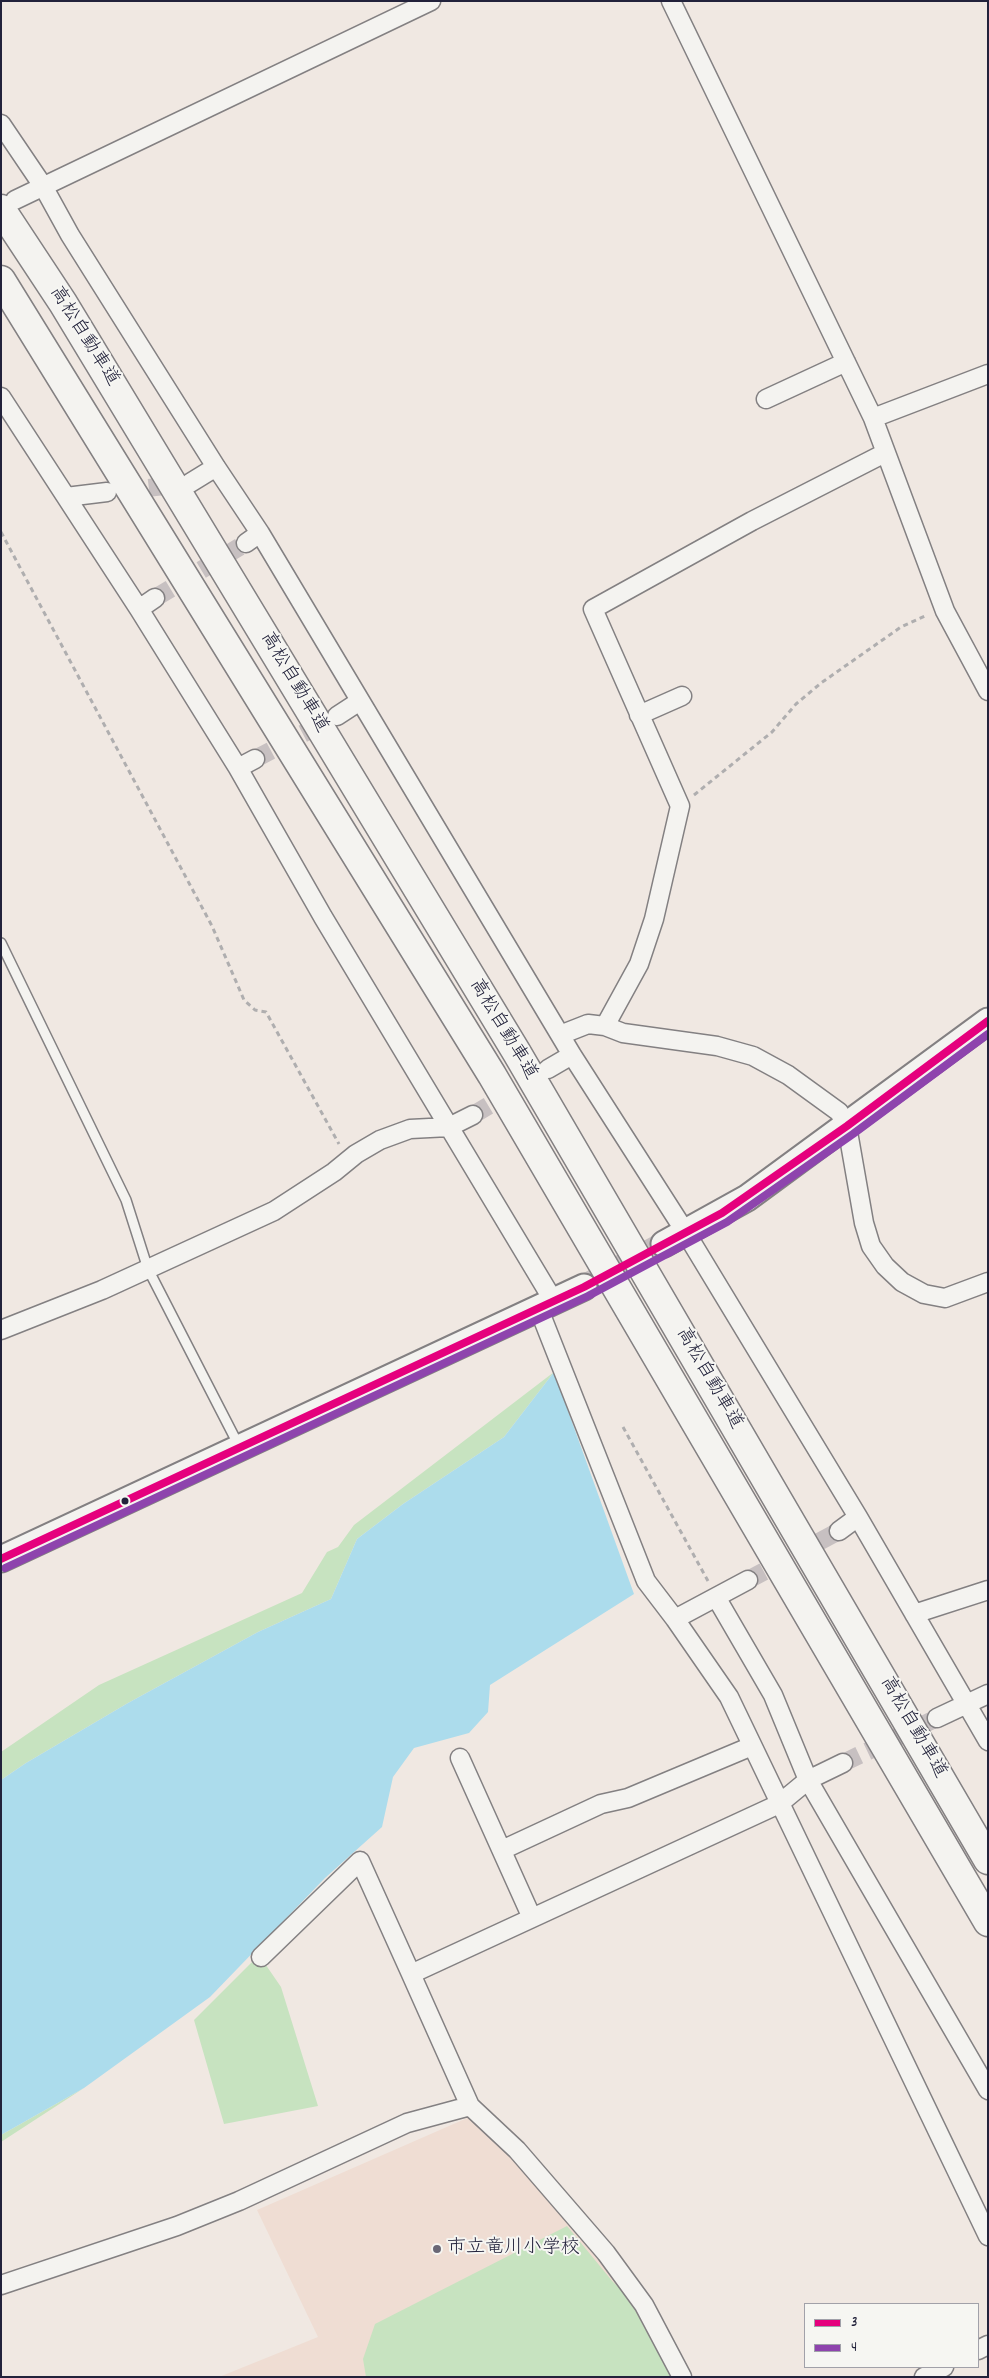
<!DOCTYPE html>
<html>
<head>
<meta charset="utf-8">
<style>
  body { margin:0 }
  #map { position:relative; width:989px; height:2378px; overflow:hidden; background:#f0e8e2; font-family:Dekko,sans-serif }
  canvas { display:block }
  .frame { position:absolute; inset:0; border:2px solid #22223b; pointer-events:none }
  .legend { position:absolute; left:804px; top:2303px; width:175px; height:65px; box-sizing:border-box; background:#f6f6f2; border:1px solid #a1a1a9; margin:0; padding:6px 9px; list-style:none; font-size:15px; color:#22223b }
  .legend li { display:flex; align-items:center; gap:10px; height:25px }
  .legend b { width:25px; border:1px solid #a1a1a9 }
</style>
</head>
<body>
<div id="map">
<canvas width="989" height="2378"></canvas>
<div class="frame"></div>
<ul class="legend">
<li><b style="height:6px;background:#e5007d"></b>3</li>
<li><b style="height:6px;background:#8e44ad"></b>4</li>
</ul>
</div>
<script>
const ctx = document.querySelector('canvas').getContext('2d');
ctx.lineJoin = 'round';
function paint(path, color) {
  ctx.fillStyle = color;
  ctx.fill(path, 'evenodd');
}
function poly(rows) {
  const path = new Path2D();
  for (const r of rows) {
    path.moveTo(r[0], r[1]);
    for (let i = 2; i < r.length; i += 2) path.lineTo(r[i], r[i + 1]);
  }
  return path;
}
function trace(path, color, width, dash) {
  ctx.strokeStyle = color;
  ctx.lineWidth = width;
  ctx.lineCap = dash ? 'butt' : 'round';
  ctx.setLineDash(dash || []);
  ctx.stroke(path);
}
function drawText(font, color, halo, rows, align = 'center') {
  ctx.font = font + ' Dekko,"Klee One",sans-serif';
  ctx.lineWidth = 4;
  ctx.setLineDash([]);
  ctx.textBaseline = 'middle';
  ctx.strokeStyle = halo;
  ctx.fillStyle = color;
  for (const [text, x, y, turn = 0] of rows) {
    ctx.save();
    ctx.translate(x, y);
    ctx.rotate((+turn || 0) * Math.PI / 180);
    ctx.textAlign = isNaN(turn) ? turn : align;
    if (halo) ctx.strokeText(text, 0, 0);
    ctx.fillText(text, 0, 0);
    ctx.restore();
  }
}
const built = poly([
  [481,2112,630,2289,679,2377,219,2377,318,2337,257,2210]
]);
const green = poly([
  [554,1372,504,1437,403,1504,357,1539,331,1599,258,1632,128,1703,26,1763,1,1780,1,1752,99,1685,302,1593,327,1552,338,1547,354,1525],
  [259,1955,281,1987,318,2106,224,2124,194,2020],
  [84,2088,1,2142,1,2135],
  [567,2226,613,2282,627,2295,671,2377,366,2377,363,2359,375,2324]
]);
const water = poly([
  [554,1372,634,1594,490,1685,488,1712,469,1733,414,1748,393,1777,382,1827,325,1878,210,1997,84,2088,1,2135,1,1780,26,1763,128,1703,258,1632,331,1599,357,1539,403,1504,504,1437]
]);
const streetTunnel = poly([
  [122,491,181,484],
  [155,598,246,543],
  [255,759,327,721],
  [473,1115,541,1074],
  [748,1580,839,1531],
  [843,1763,937,1718]
]);
const secondaryTunnel = poly([
  [584,1287,664,1244]
]);
const path = poly([
  [1,532,212,926,244,1000,255,1010,266,1012,339,1144],
  [694,795,772,732,796,704,821,683,901,627,927,615],
  [623,1427,708,1581]
]);
const lane = poly([
  [1,943,126,1200,148,1269,239,1446]
]);
const street = poly([
  [671,1,873,418,945,611,988,691],
  [1,124,43,186,70,235,216,467,260,533,572,1055,686,1233,858,1517,988,1741],
  [15,200,431,1],
  [1,397,139,609,238,768,323,917,553,1300],
  [766,399,846,362],
  [873,418,988,374],
  [190,483,216,467],
  [66,497,107,492],
  [246,543,260,533],
  [139,609,155,598],
  [639,715,682,696],
  [337,716,360,701],
  [238,768,255,759],
  [605,1026,639,964,654,919,680,806,593,609,752,521,885,453],
  [560,1035,588,1024,605,1026,623,1033,717,1046,753,1056,788,1075,839,1112,847,1126,864,1223,871,1246,885,1266,902,1282,924,1294,945,1298,988,1282],
  [548,1069,572,1055],
  [538,1307,646,1581,675,1619,748,1580],
  [1,1330,102,1290,274,1211,334,1172,356,1154,380,1140,410,1129,449,1127,473,1115],
  [839,1531,858,1517],
  [716,1597,773,1695,808,1780,988,2090],
  [914,1614,988,1590],
  [675,1619,729,1697,988,2236],
  [937,1718,988,1694],
  [460,1758,532,1918],
  [502,1850,601,1804,628,1798,752,1746],
  [261,1957,360,1861,411,1974],
  [470,2106,517,2150,606,2253,644,2305,682,2377],
  [1,2285,177,2226,239,2201,407,2123,470,2106,411,1974,779,1804,808,1780,843,1763],
  [978,2350,988,2345],
  [924,2377,944,2367]
]);
const secondary = poly([
  [664,1244,747,1198,988,1021],
  [1,1559,584,1287]
]);
const highway = poly([
  [1,209,63,303,517,1053,988,1860],
  [1,280,492,1075,988,1922]
]);
const bus1 = poly([
  [1,1559,584,1287,722,1213,847,1126,988,1021]
]);
const bus2 = poly([
  [5,1568,588,1296,727,1222,853,1134,988,1034]
]);
const markers = [
  [125,1501,4.5,"#22223b"],
  [437,2249,5,"#6a6775"]
];
const streetNames = [
  ["高松自動車道",83,337,58],
  ["高松自動車道",293,683,59],
  ["高松自動車道",502,1030,59],
  ["高松自動車道",708,1379,60],
  ["高松自動車道",912,1728,60]
];
const poiNames = [
  ["市立竜川小学校",447,2249]
];
paint(built, '#efddd3');
paint(green, '#c7e3c0');
paint(water, '#acdcec');
trace(streetTunnel, '#c7c0c1', 18, [18, 9]);
trace(secondaryTunnel, '#c7c0c1', 25, [25, 12]);
trace(lane, '#838082', 12);
trace(street, '#838082', 21);
trace(secondary, '#838082', 29);
trace(highway, '#838082', 31);
trace(path, '#afaeaf', 3, [5, 4]);
trace(lane, '#f4f3f0', 9);
trace(street, '#f4f3f0', 18);
trace(secondary, '#f4f3f0', 25);
trace(highway, '#f4f3f0', 28);
trace(bus1, '#e5007d', 8);
trace(bus2, '#8e44ad', 8);
for (const [x, y, r, color] of markers) {
  const dot = new Path2D();
  dot.arc(x, y, r, 0, 2 * Math.PI);
  ctx.fillStyle = color;
  ctx.fill(dot);
  trace(dot, '#f6f6f2', 2);
}
drawText('19px', '#22223b', '#f6f6f2', streetNames);
drawText('19px', '#22223b', '#f6f6f2', poiNames, 'left');
</script>
</body>
</html>
